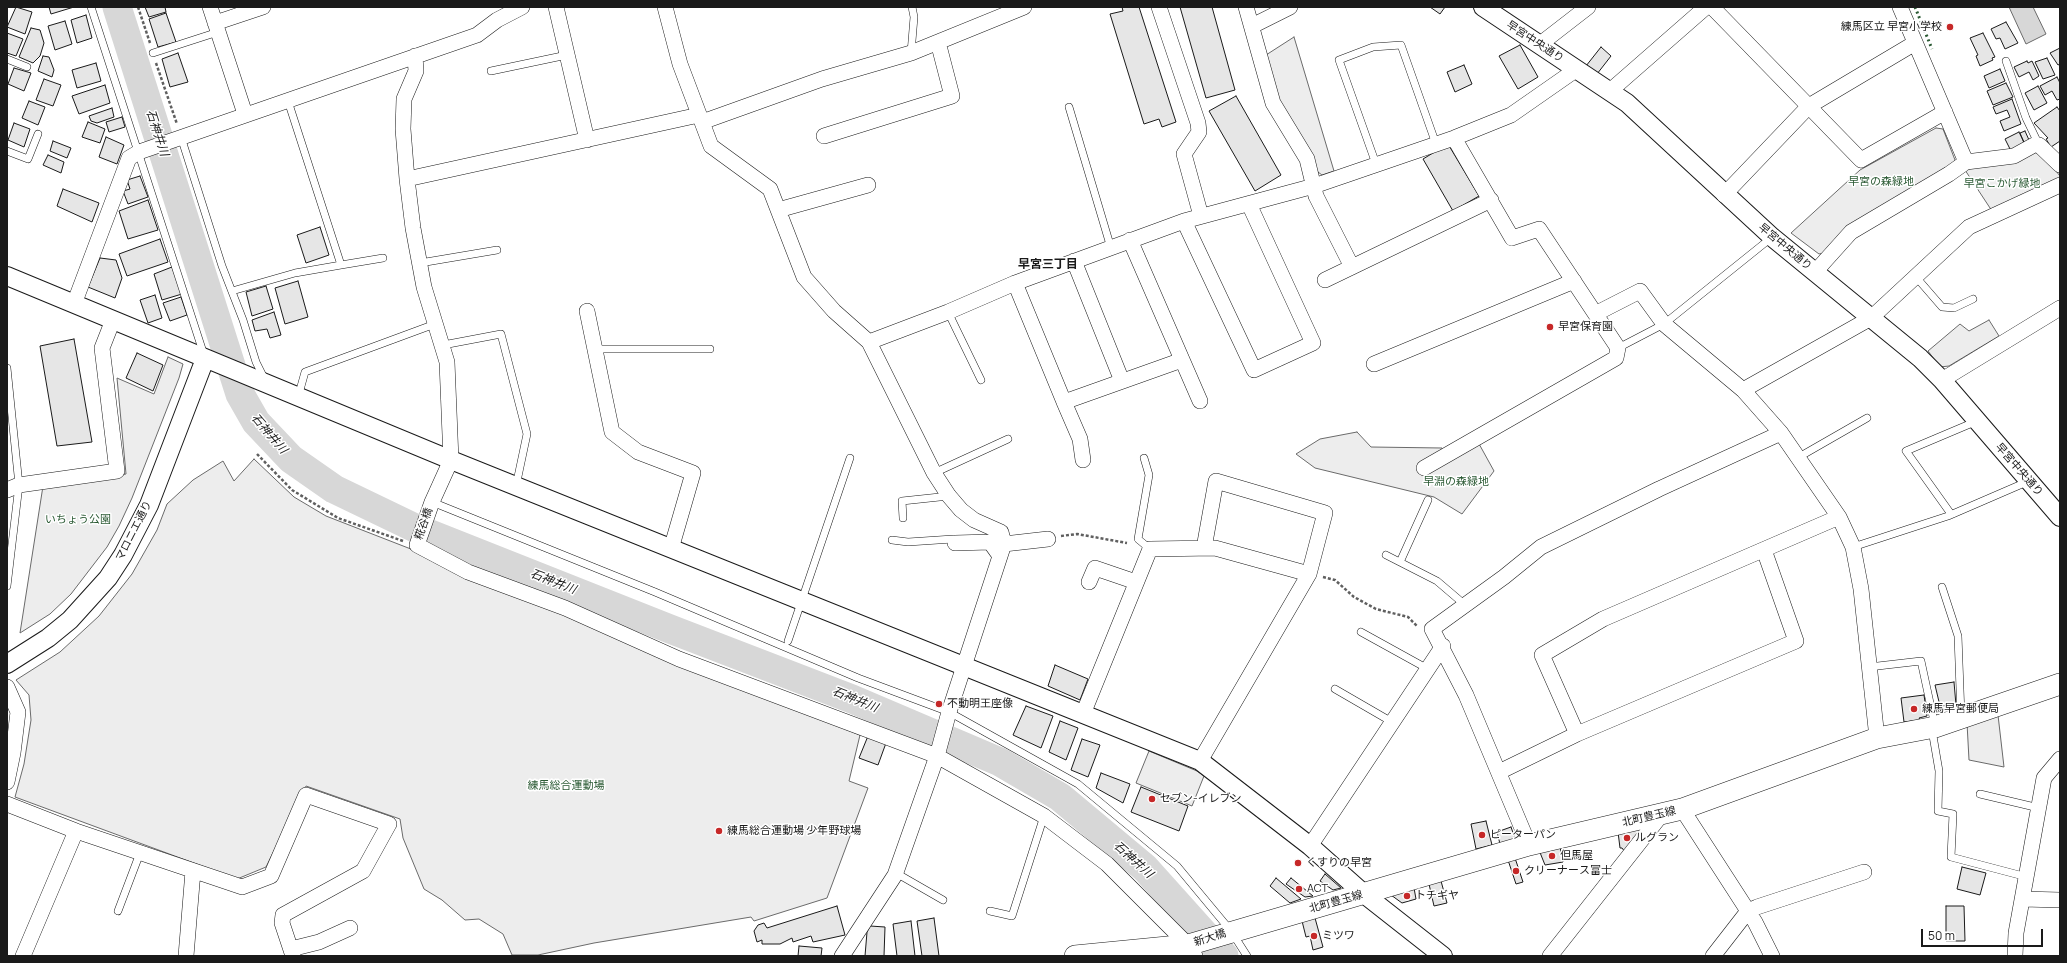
<!DOCTYPE html>
<html>
<head>
<meta charset="utf-8">
<style>
  body { margin:0 }
  #map { position:relative; width:2067px; height:963px; overflow:hidden; background:#fff; font-family:Manrope,sans-serif }
  canvas { display:block }
  .frame { position:absolute; inset:0; border:8px solid #1a1a1a; pointer-events:none }
  .scale { position:absolute; left:1921px; top:929px; width:122px; height:18px; box-sizing:border-box; border:2px solid #1a1a1a; border-top:0; padding-left:5px; font-size:12px; line-height:14px; white-space:nowrap; color:#1a1a1a; -webkit-text-stroke:3px #fff; paint-order:stroke }
</style>
</head>
<body>
<div id="map">
<canvas width="2067" height="963"></canvas>
<div class="frame"></div>
<div class="scale">50 m</div>
</div>
<script>
const ctx = document.querySelector('canvas').getContext('2d');
ctx.lineJoin = 'round';
function paint(path, color) {
  ctx.fillStyle = color;
  ctx.fill(path, 'evenodd');
}
function poly(rows) {
  const path = new Path2D();
  for (const r of rows) {
    path.moveTo(r[0], r[1]);
    for (let i = 2; i < r.length; i += 2) path.lineTo(r[i], r[i + 1]);
  }
  return path;
}
function trace(path, color, width, dash) {
  ctx.strokeStyle = color;
  ctx.lineWidth = width;
  ctx.lineCap = dash ? 'butt' : 'round';
  ctx.setLineDash(dash || []);
  ctx.stroke(path);
}
function drawText(font, color, halo, rows, align = 'center') {
  ctx.font = font + ' Manrope,"Noto Sans JP",sans-serif';
  ctx.lineWidth = 3;
  ctx.setLineDash([]);
  ctx.textBaseline = 'middle';
  ctx.strokeStyle = halo;
  ctx.fillStyle = color;
  for (const [text, x, y, turn = 0] of rows) {
    ctx.save();
    ctx.translate(x, y);
    ctx.rotate((+turn || 0) * Math.PI / 180);
    ctx.textAlign = isNaN(turn) ? turn : align;
    if (halo) ctx.strokeText(text, 0, 0);
    ctx.fillText(text, 0, 0);
    ctx.restore();
  }
}
const built = poly([
  [1294,37,1334,171,1322,175,1314,169,1277,99,1266,55,1294,37],
  [1936,128,1943,129,1955,160,1951,167,1824,253,1819,254,1791,233,1860,170,1936,128],
  [2034,152,2043,155,2060,176,2060,182,1992,211,1965,170,2034,152],
  [1989,320,1999,336,1949,366,1940,367,1928,351,1960,324,1969,331,1989,320],
  [168,357,183,364,179,378,132,498,119,526,107,547,71,594,50,614,20,633,43,486,126,474,117,378,154,394,168,357],
  [1357,432,1371,447,1442,448,1447,460,1478,442,1494,471,1462,514,1434,497,1315,468,1296,454,1320,439,1357,432],
  [254,459,294,497,326,516,416,551,860,735,849,781,868,788,827,898,754,921,751,917,594,943,538,955,512,955,503,934,479,919,465,920,442,900,424,889,403,838,400,819,306,786,266,867,237,879,15,797,24,764,31,720,29,695,16,680,60,652,99,616,132,574,157,530,167,504,193,480,223,461,234,481,254,459],
  [1998,715,2004,767,1969,760,1967,723,1998,715],
  [1149,751,1197,771,1204,776,1192,806,1136,783,1149,751]
]);
const water = poly([
  [2009,7,2033,7,2046,34,2026,44,2009,7]
]);
const river = poly([
  [117,7,240,394,256,422,291,459,334,489,415,528,670,629,852,699,1000,762,1060,797,1145,868,1224,956]
]);
const building = poly([
  [16,7,32,12,25,34,7,27,16,7],
  [49,7,74,7,51,14,49,7],
  [145,7,165,7,166,12,149,17,145,7],
  [1122,7,1139,7,1176,122,1162,127,1159,119,1144,124,1110,14,1123,11,1122,7],
  [1180,7,1212,7,1235,90,1206,98,1180,7],
  [1430,7,1445,7,1440,14,1430,7],
  [166,13,176,42,158,47,149,19,166,13],
  [86,15,92,38,77,43,71,20,86,15],
  [65,21,72,44,55,50,48,26,65,21],
  [2006,22,2018,43,2005,49,2000,38,1996,39,1991,29,2006,22],
  [31,28,40,30,44,43,40,56,33,63,19,57,31,28],
  [7,33,23,39,16,56,7,53,7,33],
  [1983,33,1995,57,1992,58,1993,60,1980,66,1976,56,1978,55,1970,38,1983,33],
  [1520,45,1538,77,1518,89,1499,56,1520,45],
  [1601,47,1611,56,1597,74,1586,66,1601,47],
  [2060,48,2060,64,2058,65,2050,53,2060,48],
  [178,53,188,82,170,87,162,59,178,53],
  [43,56,49,57,54,70,52,77,38,71,43,56],
  [2047,58,2055,75,2043,79,2035,62,2047,58],
  [2027,61,2028,63,2032,61,2039,76,2033,80,2029,72,2019,77,2014,67,2027,61],
  [96,63,101,81,77,88,72,70,96,63],
  [1464,65,1472,84,1455,92,1447,72,1464,65],
  [14,68,31,73,24,91,8,84,14,68],
  [2000,69,2005,81,1989,88,1984,76,2000,69],
  [2057,77,2060,83,2060,99,2057,100,2052,91,2045,95,2040,86,2057,77],
  [44,79,61,85,53,106,36,100,44,79],
  [2006,83,2013,97,1993,105,1987,91,2006,83],
  [105,85,110,103,79,114,72,96,105,85],
  [2038,86,2047,103,2034,110,2025,93,2038,86],
  [1236,96,1281,175,1255,191,1209,111,1236,96],
  [2012,99,2021,124,2004,131,2000,121,2010,117,2007,110,1996,114,1993,107,2012,99],
  [29,101,45,107,38,125,22,118,29,101],
  [2057,107,2060,111,2060,141,2051,147,2046,139,2048,138,2034,123,2057,107],
  [112,108,114,117,97,123,91,121,89,116,112,108],
  [122,117,125,127,109,132,106,122,122,117],
  [88,122,105,129,100,143,82,137,88,122],
  [14,123,30,129,24,147,8,140,14,123],
  [2025,131,2029,140,2024,143,2020,133,2025,131],
  [2019,132,2025,144,2011,151,2005,139,2019,132],
  [106,137,124,145,117,164,99,157,106,137],
  [53,141,71,148,67,158,50,151,53,141],
  [1448,144,1479,196,1453,211,1423,159,1448,144],
  [48,155,64,162,61,173,43,165,48,155],
  [140,176,148,197,128,204,123,191,130,189,127,180,140,176],
  [63,189,99,203,92,222,57,206,63,189],
  [148,200,158,230,128,239,119,211,148,200],
  [320,227,329,255,306,263,297,235,320,227],
  [160,239,168,262,127,276,119,254,160,239],
  [100,258,116,260,122,278,115,298,88,287,100,258],
  [172,267,182,294,162,300,154,274,172,267],
  [298,281,308,317,285,324,275,288,298,281],
  [266,286,273,309,252,316,246,292,266,286],
  [155,295,162,318,148,323,140,300,155,295],
  [181,297,187,315,170,321,163,303,181,297],
  [274,312,281,335,270,338,267,329,255,331,252,320,274,312],
  [74,339,92,442,57,446,40,346,74,339],
  [137,353,163,365,153,391,126,378,137,353],
  [1055,665,1088,679,1080,700,1048,686,1055,665],
  [1954,682,1956,705,1940,706,1935,685,1954,682],
  [1924,695,1927,716,1919,718,1920,720,1904,722,1901,698,1924,695],
  [1026,706,1053,716,1041,748,1013,735,1026,706],
  [1060,721,1078,728,1066,760,1049,752,1060,721],
  [868,736,886,743,878,765,859,758,868,736],
  [1082,739,1100,745,1088,777,1071,770,1082,739],
  [1101,773,1130,784,1123,803,1096,788,1101,773],
  [1141,787,1188,806,1179,831,1131,812,1141,787],
  [1486,821,1492,845,1476,849,1471,824,1486,821],
  [1647,825,1625,852,1622,848,1620,848,1618,832,1647,825],
  [1511,827,1516,841,1500,844,1497,832,1511,827],
  [1560,847,1563,862,1545,865,1539,850,1560,847],
  [1515,858,1523,882,1516,884,1508,860,1515,858],
  [1962,867,1986,873,1980,895,1957,889,1962,867],
  [1325,874,1341,888,1333,890,1320,881,1325,874],
  [1276,878,1301,899,1290,903,1270,886,1276,878],
  [1291,878,1313,896,1305,897,1286,884,1291,878],
  [1441,881,1447,903,1434,906,1429,884,1441,881],
  [1414,888,1416,899,1402,903,1391,895,1414,888],
  [837,906,845,935,813,942,811,936,793,942,792,938,780,944,762,944,762,940,757,942,754,931,758,925,764,923,767,928,837,906],
  [1946,906,1964,906,1965,941,1946,941,1946,906],
  [934,918,939,956,922,956,917,921,934,918],
  [1315,918,1323,947,1313,950,1310,936,1306,937,1302,921,1315,918],
  [911,921,915,956,897,956,893,924,911,921],
  [870,926,885,927,884,956,865,956,867,932,870,926],
  [799,946,822,948,821,956,798,956,799,946]
]);
const path = poly([
  [138,7,150,43],
  [156,63,177,124],
  [257,454,292,490,338,518,403,541],
  [1061,536,1077,534,1127,543],
  [1323,577,1335,580,1354,597,1376,609,1408,617,1417,626]
]);
const service = poly([
  [91,7,204,355],
  [153,53,218,32],
  [911,53,914,17,912,7],
  [7,59,27,67],
  [2006,61,2026,118,2039,145],
  [491,71,567,55],
  [1069,107,1111,248],
  [181,137,222,266,243,320,256,362,265,380],
  [7,151,28,159,38,134],
  [1376,164,1339,60,1373,47,1401,45,1436,144],
  [420,263,497,250],
  [341,265,383,258],
  [1916,277,1942,307,1954,308,1973,299],
  [232,291,295,273,341,265,288,101],
  [948,312,981,380],
  [443,345,501,334,527,434,516,486],
  [1618,348,1664,324,1771,238],
  [595,349,710,349],
  [7,368,19,485,7,586],
  [298,397,305,372,435,324],
  [1799,457,1867,418],
  [1144,458,1149,475,1138,539,1150,549],
  [934,473,1008,439],
  [432,502,655,592,858,678,949,712,1078,784,1177,866,1231,931,1247,956],
  [1951,514,1906,451,1977,421],
  [903,518,902,501,949,496],
  [892,540,908,542,953,539,955,543],
  [1853,547,1948,516,2029,481],
  [1386,555,1437,581,1464,604],
  [1400,562,1428,500],
  [1942,587,1958,636,1961,716],
  [1361,632,1428,669],
  [788,641,850,458],
  [1869,667,1921,661,1935,726],
  [1335,689,1392,722],
  [1932,730,1939,771,1938,811,1953,814,1951,857,2027,877],
  [1980,794,2039,808],
  [896,873,943,900],
  [118,911,140,853],
  [990,911,1012,916,1044,816]
]);
const minor = poly([
  [210,7,245,114],
  [556,7,587,140],
  [665,7,680,64,711,146,770,189,804,277,834,311,869,342,934,473,949,496,961,510,974,520,1001,532,1004,544,949,712,937,756,895,875,842,956],
  [1159,7,1198,123,1199,132,1184,154,1201,216],
  [1246,7,1273,103,1307,159,1316,196,1352,267],
  [1712,7,1861,160,1945,112],
  [1900,7,1966,162,2014,156,2034,145,2039,145,2060,165],
  [215,23,263,7],
  [1252,26,1290,7],
  [1539,45,1588,7],
  [415,56,416,71,404,99,403,129,407,179,413,228,424,287,447,362,451,460,432,502,417,545,468,572,565,608,679,659,937,756,1044,816,1107,864,1188,945,1195,956],
  [1610,91,1706,7],
  [702,122,822,79,911,53,1024,7],
  [824,136,952,96,938,42],
  [407,179,699,115],
  [1724,195,1809,106,1915,43],
  [778,210,868,185],
  [1184,221,1254,370,1313,343,1249,204],
  [1130,240,1200,401],
  [1074,261,1122,381],
  [1815,272,1851,232,1949,174,1966,162],
  [1325,280,1491,200],
  [1015,283,1064,402,1182,360],
  [74,304,129,158,139,152,477,35,497,20,522,7],
  [587,311,612,432,638,452,693,473,671,549],
  [1597,313,1640,291,1664,324,1743,390,1781,433,1839,517,1853,547,1861,589,1877,738],
  [869,342,948,312,1015,283,1184,221,1314,186,1454,138,1511,115,1577,69],
  [1374,364,1574,281],
  [1942,380,2060,308],
  [1743,390,1871,318,1969,227,2060,185],
  [1064,402,1080,439,1083,460],
  [1424,468,1616,358,1618,348,1539,229,1512,238,1454,138],
  [7,490,19,485,117,471,102,348,113,320],
  [955,543,990,542,1000,556],
  [1004,544,1048,539],
  [1089,582,1095,568,1136,582],
  [7,687,18,712,13,753,7,782],
  [1083,714,1150,549,1215,548,1309,574],
  [1577,734,1542,655,1603,619,1839,517],
  [1200,761,1309,574,1325,513,1216,481,1204,548],
  [1499,772,1577,734,1796,641,1764,550],
  [7,804,76,831,242,887,271,876,306,795,389,824,363,871,283,915,282,923,293,956],
  [1682,809,1755,922,1772,956],
  [1529,845,1466,695,1432,629,1504,577,1541,547,1659,489,1781,433],
  [1310,846,1443,646],
  [2023,899,2060,900],
  [291,949,319,942,350,928],
  [23,956,76,831],
  [186,956,193,871],
  [1550,956,1662,814],
  [1713,956,1748,911,1757,907,1864,872],
  [2015,956,2016,933,2044,778,2060,759]
]);
const tertiary = poly([
  [1483,7,1627,103,1772,237,1920,358,1942,380,2060,517],
  [7,276,451,460,1200,761,1310,846,1364,894,1443,956],
  [7,664,48,638,70,620,108,578,123,555,149,505,205,359]
]);
const secondary = poly([
  [1075,956,1188,945,1529,845,1682,809,1877,738,1935,727,2060,684]
]);
const hedge = poly([
  [1915,7,1932,49]
]);
const markers = [
  [1950,27,4,"#c62828"],
  [1550,327,4,"#c62828"],
  [939,704,4,"#c62828"],
  [1914,709,4,"#c62828"],
  [1152,799,4,"#c62828"],
  [719,831,4,"#c62828"],
  [1482,835,4,"#c62828"],
  [1627,838,4,"#c62828"],
  [1552,856,4,"#c62828"],
  [1298,863,4,"#c62828"],
  [1516,871,4,"#c62828"],
  [1299,889,4,"#c62828"],
  [1407,896,4,"#c62828"],
  [1314,936,4,"#c62828"]
];
const poiNames = [
  ["練馬区立 早宮小学校",1942,27,"right"],
  ["早宮保育園",1558,327],
  ["不動明王座像",947,704],
  ["練馬早宮郵便局",1922,709],
  ["セブン-イレブン",1160,799],
  ["練馬総合運動場 少年野球場",727,831],
  ["ピーターパン",1490,835],
  ["ルグラン",1635,838],
  ["但馬屋",1560,856],
  ["くすりの早宮",1306,863],
  ["クリーナース富士",1524,871],
  ["ACT",1307,889],
  ["トチギヤ",1415,896],
  ["ミツワ",1322,936]
];
const streetNames = [
  ["早宮中央通り",1535,42,33],
  ["早宮中央通り",1785,247,40],
  ["早宮中央通り",2019,470,49],
  ["糀谷橋",424,524,-71],
  ["マロニエ通り",134,531,-63],
  ["北町豊玉線",1649,817,-13],
  ["北町豊玉線",1336,902,-16],
  ["新大橋",1210,938,-18]
];
const parkNames = [
  ["早宮の森緑地",1881,182],
  ["早宮こかげ緑地",2002,184],
  ["早淵の森緑地",1456,482],
  ["いちょう公園",78,520],
  ["練馬総合運動場",566,786]
];
const waterNames = [
  ["石神井川",157,133,72],
  ["石神井川",269,434,49],
  ["石神井川",553,582,21],
  ["石神井川",855,700,22],
  ["石神井川",1133,860,42]
];
const neighbourhoodNames = [
  ["早宮三丁目",1048,265]
];
paint(built, '#ededed');
trace(built, '#6a6a6a', 1);
paint(water, '#d7d7d7');
trace(water, '#6a6a6a', 1);
trace(river, '#d7d7d7', 29);
paint(building, '#e6e6e6');
trace(building, '#1a1a1a', 1);
trace(service, '#1a1a1a', 8);
trace(minor, '#1a1a1a', 16);
trace(tertiary, '#1a1a1a', 20);
trace(secondary, '#1a1a1a', 22);
trace(path, '#5f5f5f', 2.5, [3, 2]);
trace(service, '#fff', 7);
trace(minor, '#fff', 15);
trace(tertiary, '#fff', 18);
trace(secondary, '#fff', 21);
trace(hedge, '#2b5a34', 3, [2, 3]);
for (const [x, y, r, color] of markers) {
  const dot = new Path2D();
  dot.arc(x, y, r, 0, 2 * Math.PI);
  ctx.fillStyle = color;
  ctx.fill(dot);
  trace(dot, '#fff', 1.5);
}
drawText('11px', '#1a1a1a', '#fff', poiNames, 'left');
drawText('11px', '#1a1a1a', '#fff', streetNames);
drawText('11px', '#2b5a34', '#fff', parkNames);
drawText('italic 12px', '#1a1a1a', '#fff', waterNames);
drawText('bold 12px', '#1a1a1a', '#fff', neighbourhoodNames);
</script>
</body>
</html>
